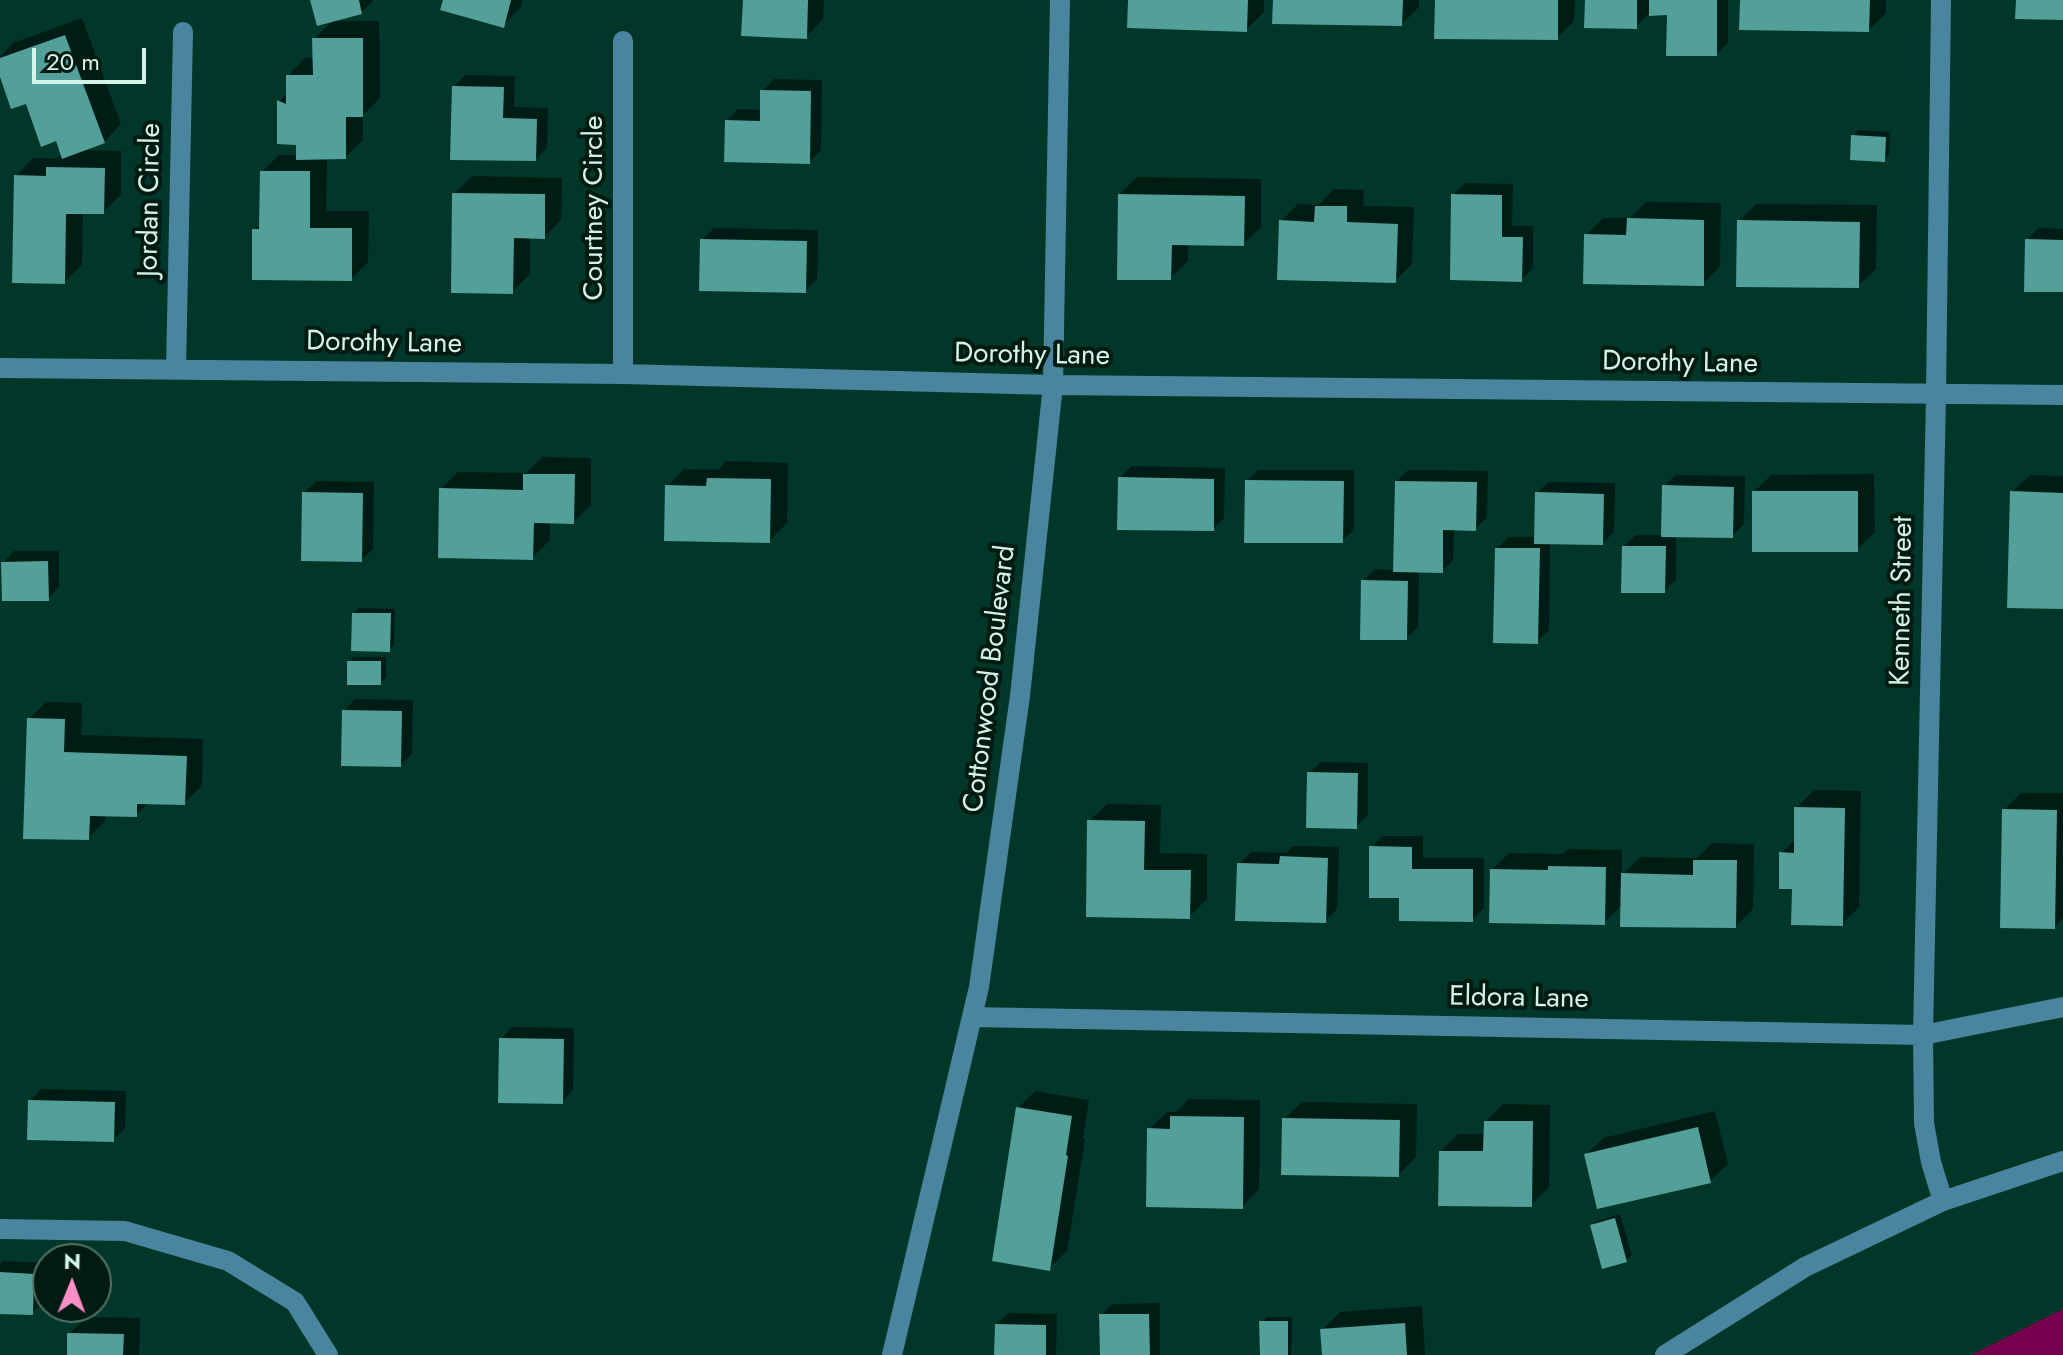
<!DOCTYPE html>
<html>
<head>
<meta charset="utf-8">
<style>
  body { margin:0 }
  #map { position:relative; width:2063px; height:1355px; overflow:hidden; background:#003728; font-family:Jost,sans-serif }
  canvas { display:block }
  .north { position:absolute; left:32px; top:1243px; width:80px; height:80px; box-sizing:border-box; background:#011b13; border:2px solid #557267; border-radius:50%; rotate:1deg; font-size:22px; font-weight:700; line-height:32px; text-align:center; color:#d3f4e6 }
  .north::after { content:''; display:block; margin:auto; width:28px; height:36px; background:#fa8fc7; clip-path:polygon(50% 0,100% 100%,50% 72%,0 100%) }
  .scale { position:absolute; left:32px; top:48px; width:114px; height:36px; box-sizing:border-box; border:4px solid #d3f4e6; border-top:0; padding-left:10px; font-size:24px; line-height:28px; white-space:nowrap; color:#d3f4e6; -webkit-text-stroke:6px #011b13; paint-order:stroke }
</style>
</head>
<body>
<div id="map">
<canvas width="2063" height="1355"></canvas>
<div class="north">N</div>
<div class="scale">20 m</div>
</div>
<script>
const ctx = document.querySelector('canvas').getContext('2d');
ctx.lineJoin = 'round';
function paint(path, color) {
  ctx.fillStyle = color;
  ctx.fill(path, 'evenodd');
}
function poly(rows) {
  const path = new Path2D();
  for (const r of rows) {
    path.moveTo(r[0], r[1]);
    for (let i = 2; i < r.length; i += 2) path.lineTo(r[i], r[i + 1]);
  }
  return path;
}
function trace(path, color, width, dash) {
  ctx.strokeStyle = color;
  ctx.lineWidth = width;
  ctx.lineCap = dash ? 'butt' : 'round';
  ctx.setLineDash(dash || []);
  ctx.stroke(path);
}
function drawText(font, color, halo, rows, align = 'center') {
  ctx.font = font + ' Jost,sans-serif';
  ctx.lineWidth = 8;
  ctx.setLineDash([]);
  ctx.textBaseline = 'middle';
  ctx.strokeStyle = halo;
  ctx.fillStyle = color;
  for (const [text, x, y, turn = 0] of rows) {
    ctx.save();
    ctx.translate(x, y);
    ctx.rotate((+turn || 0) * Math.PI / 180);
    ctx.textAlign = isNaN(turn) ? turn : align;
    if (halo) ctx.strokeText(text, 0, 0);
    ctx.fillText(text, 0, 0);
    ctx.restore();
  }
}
const green = poly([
  [2063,1309,2063,1355,1971,1355]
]);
const shadow = poly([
  [312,0,373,0,373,1,361,12],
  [445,0,523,0,520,8,503,25],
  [745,0,824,0,823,19,806,37],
  [1130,0,1264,0,1264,12,1246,30],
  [1275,0,1419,0,1419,7,1402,24],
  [1437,0,1575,0,1574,21,1557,38],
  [1587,0,1728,0,1728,43,1716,54,1669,13,1648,14,1636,27],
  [1742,0,1886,0,1886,13,1869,30],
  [82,18,121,124,104,142,80,150,121,151,121,195,103,212,83,212,82,265,64,282,16,176,33,158,57,159,62,154,57,139,0,71,0,57,13,43],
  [332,21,379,21,380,98,363,115,363,140,345,157,327,158,326,211,369,211,368,262,351,279,254,230,261,223,262,172,279,155,298,155,298,143,279,101,288,93,288,76,305,58,314,58,314,39],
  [465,75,515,76,514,107,548,108,547,148,536,159,454,87],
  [774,79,822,80,821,150,809,162,727,121,738,109,762,110,762,91],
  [1858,130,1890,132,1889,154,1884,160,1853,136],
  [472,176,562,178,561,220,544,237,530,237,530,274,512,292,454,194],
  [1137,177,1261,179,1261,227,1243,244,1188,243,1188,261,1170,278,1120,194],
  [1465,183,1513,184,1512,226,1533,226,1533,268,1521,280,1453,195],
  [1334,189,1364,190,1363,206,1414,207,1412,264,1395,281,1281,221,1298,204,1319,205],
  [1646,202,1721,203,1720,266,1703,284,1586,235,1603,218,1630,218],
  [1756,204,1877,205,1876,269,1858,286,1739,221],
  [714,228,818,230,817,279,806,290,702,240],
  [2038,228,2063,229,2063,290,2027,240],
  [542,457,591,458,591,505,573,522,550,522,550,540,532,558,441,489,458,472,526,473],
  [726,461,788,463,787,523,769,541,667,486,684,469,718,470],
  [1131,466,1225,468,1224,518,1213,529,1120,478],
  [1258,470,1354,470,1354,530,1342,541,1247,481],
  [1408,470,1488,471,1487,517,1475,529,1454,529,1453,560,1442,571,1419,571,1418,627,1406,638,1363,581,1375,569,1395,570,1397,481],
  [1874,474,1875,532,1857,550,1754,492,1771,475],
  [1676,475,1745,476,1744,524,1732,536,1676,535,1676,580,1664,591,1624,546,1636,535,1663,535,1664,486],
  [2030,475,2063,476,2063,607,2012,492],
  [316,481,374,482,373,549,361,560,304,493],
  [1548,482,1615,483,1614,532,1603,543,1550,542,1549,630,1537,642,1497,549,1508,537,1536,537,1537,493],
  [14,551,59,551,59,587,48,599,3,563],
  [359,608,395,609,394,645,389,650,354,613],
  [354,657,386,657,386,677,381,683,349,662],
  [355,699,413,700,412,754,400,765,344,711],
  [46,702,82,703,81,735,203,739,202,786,184,803,149,802,136,815,106,814,105,821,88,838,29,719],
  [1321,762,1368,763,1368,815,1356,827,1309,773],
  [1814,790,1861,791,1859,907,1842,924,1794,887,1781,853,1796,839,1796,808],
  [2021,793,2063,793,2063,918,2054,927,2004,810],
  [1107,804,1161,805,1160,853,1207,854,1207,899,1189,917,1089,821],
  [1383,836,1423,836,1423,858,1484,858,1484,908,1472,920,1401,897,1371,847],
  [1712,843,1754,844,1753,909,1736,926,1622,905,1604,923,1492,870,1509,853,1563,854,1568,849,1622,850,1622,875,1640,857,1697,858],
  [1293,846,1339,847,1337,909,1325,921,1239,864,1251,852,1286,853],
  [512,1027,574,1028,573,1090,562,1102,501,1039],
  [41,1089,126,1091,125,1128,113,1140,30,1101],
  [1035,1091,1089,1100,1083,1138,1085,1139,1067,1251,1049,1268,1018,1108],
  [1189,1099,1260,1100,1259,1189,1242,1207,1149,1129,1167,1112,1176,1112],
  [1302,1102,1417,1104,1416,1157,1398,1175,1284,1119],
  [1503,1104,1550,1105,1549,1187,1531,1205,1441,1151,1458,1134,1485,1134,1486,1121],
  [1715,1111,1728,1164,1710,1181,1586,1155,1603,1138],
  [1620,1214,1632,1255,1626,1260,1592,1226,1597,1221],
  [3,1261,45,1263,43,1302,32,1313,0,1312,0,1264],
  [1160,1303,1160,1355,1102,1355,1101,1315,1113,1304],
  [1422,1306,1425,1355,1324,1355,1322,1330,1340,1312],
  [1008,1313,1057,1314,1056,1355,996,1355,996,1325],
  [87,1317,140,1318,139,1355,69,1355,69,1334],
  [1267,1317,1292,1317,1291,1355,1262,1355,1262,1322]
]);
const building = poly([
  [310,0,359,0,362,14,317,26],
  [443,0,511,0,504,28,440,10],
  [743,0,808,0,807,39,741,36],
  [1128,0,1248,0,1247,32,1127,28],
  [1273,0,1403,0,1402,26,1272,24],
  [1435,0,1558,0,1558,40,1434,39],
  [1585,0,1637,0,1637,29,1584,28],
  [1649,0,1717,0,1717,56,1666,56,1667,15,1649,16],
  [1740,0,1870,0,1869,32,1739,30],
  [2016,0,2063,0,2063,20,2015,19],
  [65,35,105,143,62,159,56,141,41,147,26,104,11,109,0,77,0,58],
  [312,38,363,38,363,117,346,117,346,159,296,160,296,145,277,144,277,100,286,104,286,75,313,75],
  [452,86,504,87,503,118,537,119,536,161,450,160],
  [760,90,811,91,810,164,724,162,725,120,760,121],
  [1851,135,1886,137,1885,162,1850,160],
  [46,167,105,168,104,214,66,214,65,284,12,283,14,175,46,176],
  [260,171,310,171,310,228,352,228,352,281,252,280,252,229,259,229],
  [452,193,545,194,545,239,514,238,513,294,451,293],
  [1118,194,1245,196,1244,246,1172,245,1171,280,1117,280],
  [1451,194,1502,195,1502,237,1523,237,1522,282,1450,280],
  [1315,206,1347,206,1347,222,1398,224,1396,283,1277,280,1279,220,1314,222],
  [1627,218,1704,220,1704,286,1583,284,1584,234,1626,235],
  [1737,220,1860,222,1859,288,1736,287],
  [700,239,807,241,806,293,699,291],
  [2025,239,2063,240,2063,292,2024,292],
  [523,474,575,474,574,524,534,523,533,560,438,558,439,488,523,490],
  [1118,477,1214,479,1214,531,1117,530],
  [707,478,771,479,770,543,664,541,665,485,706,486],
  [1245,480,1344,481,1343,543,1244,543],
  [1395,481,1477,482,1476,531,1443,530,1443,573,1393,572],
  [1662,485,1734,487,1733,538,1661,537],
  [1752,491,1858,491,1858,552,1752,552],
  [2010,491,2063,493,2063,609,2007,608],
  [302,492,363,493,362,562,301,561],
  [1535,492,1604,494,1603,545,1534,544],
  [1622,546,1666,546,1665,593,1621,593],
  [1495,548,1540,548,1538,644,1493,643],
  [48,561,49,601,2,601,1,562],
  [1361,580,1408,581,1407,640,1360,640],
  [352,613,391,613,390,652,351,651],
  [347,661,381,661,381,685,347,685],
  [342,710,402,711,401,767,341,766],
  [27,718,65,719,64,752,187,756,185,805,137,804,137,817,90,816,89,840,23,839],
  [1307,772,1358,773,1357,829,1306,828],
  [1794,807,1845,808,1843,926,1791,925,1792,889,1779,889,1779,852,1794,853],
  [2002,809,2057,810,2055,929,2000,928],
  [1087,820,1145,821,1144,870,1191,870,1190,919,1086,917],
  [1369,846,1412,847,1412,869,1473,869,1473,922,1399,921,1399,898,1369,898],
  [1280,856,1328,858,1326,923,1235,921,1237,863,1279,864],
  [1693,860,1737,860,1736,928,1620,927,1621,873,1693,875],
  [1548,866,1606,867,1605,925,1489,923,1490,869,1548,870],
  [499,1038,564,1039,563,1104,498,1103],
  [28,1100,115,1102,114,1142,27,1140],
  [1016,1107,1072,1116,1066,1155,1068,1156,1050,1271,992,1261],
  [1170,1116,1244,1117,1243,1209,1146,1207,1147,1128,1170,1129],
  [1282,1118,1400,1120,1399,1177,1281,1175],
  [1484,1121,1533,1121,1532,1207,1438,1206,1439,1151,1483,1151],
  [1698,1127,1711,1183,1597,1209,1584,1154],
  [1615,1218,1627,1262,1602,1269,1590,1225],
  [0,1272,34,1274,33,1315,0,1314],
  [1099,1314,1149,1314,1150,1355,1100,1355],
  [1259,1321,1288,1321,1288,1355,1260,1355],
  [1405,1323,1407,1355,1322,1355,1320,1329],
  [995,1324,1046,1325,1046,1355,994,1355],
  [67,1333,124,1334,123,1355,67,1355]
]);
const minor = poly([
  [1941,0,1936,395,1923,1035,1924,1123,1931,1162,1943,1201],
  [0,368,623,374,1053,385,2063,395],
  [176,369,183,32],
  [623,374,623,41],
  [972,1017,1923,1035,2063,1007],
  [0,1229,125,1231,228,1261,295,1302,328,1355],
  [892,1355,979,987,1020,696,1053,385,1060,0],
  [1665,1355,1805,1267,1943,1201,2063,1161]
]);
const streetNames = [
  ["Jordan Circle",151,200,-89],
  ["Courtney Circle",595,208,-90],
  ["Dorothy Lane",384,344,1],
  ["Dorothy Lane",1032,356,1],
  ["Dorothy Lane",1680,364,1],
  ["Kenneth Street",1903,601,-89],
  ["Cottonwood Boulevard",991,679,-83],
  ["Eldora Lane",1519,999,1]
];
paint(green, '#75014e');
paint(shadow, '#0007');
paint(building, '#539f99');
trace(minor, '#49859f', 20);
drawText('28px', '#d3f4e6', '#011b13', streetNames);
</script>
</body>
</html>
